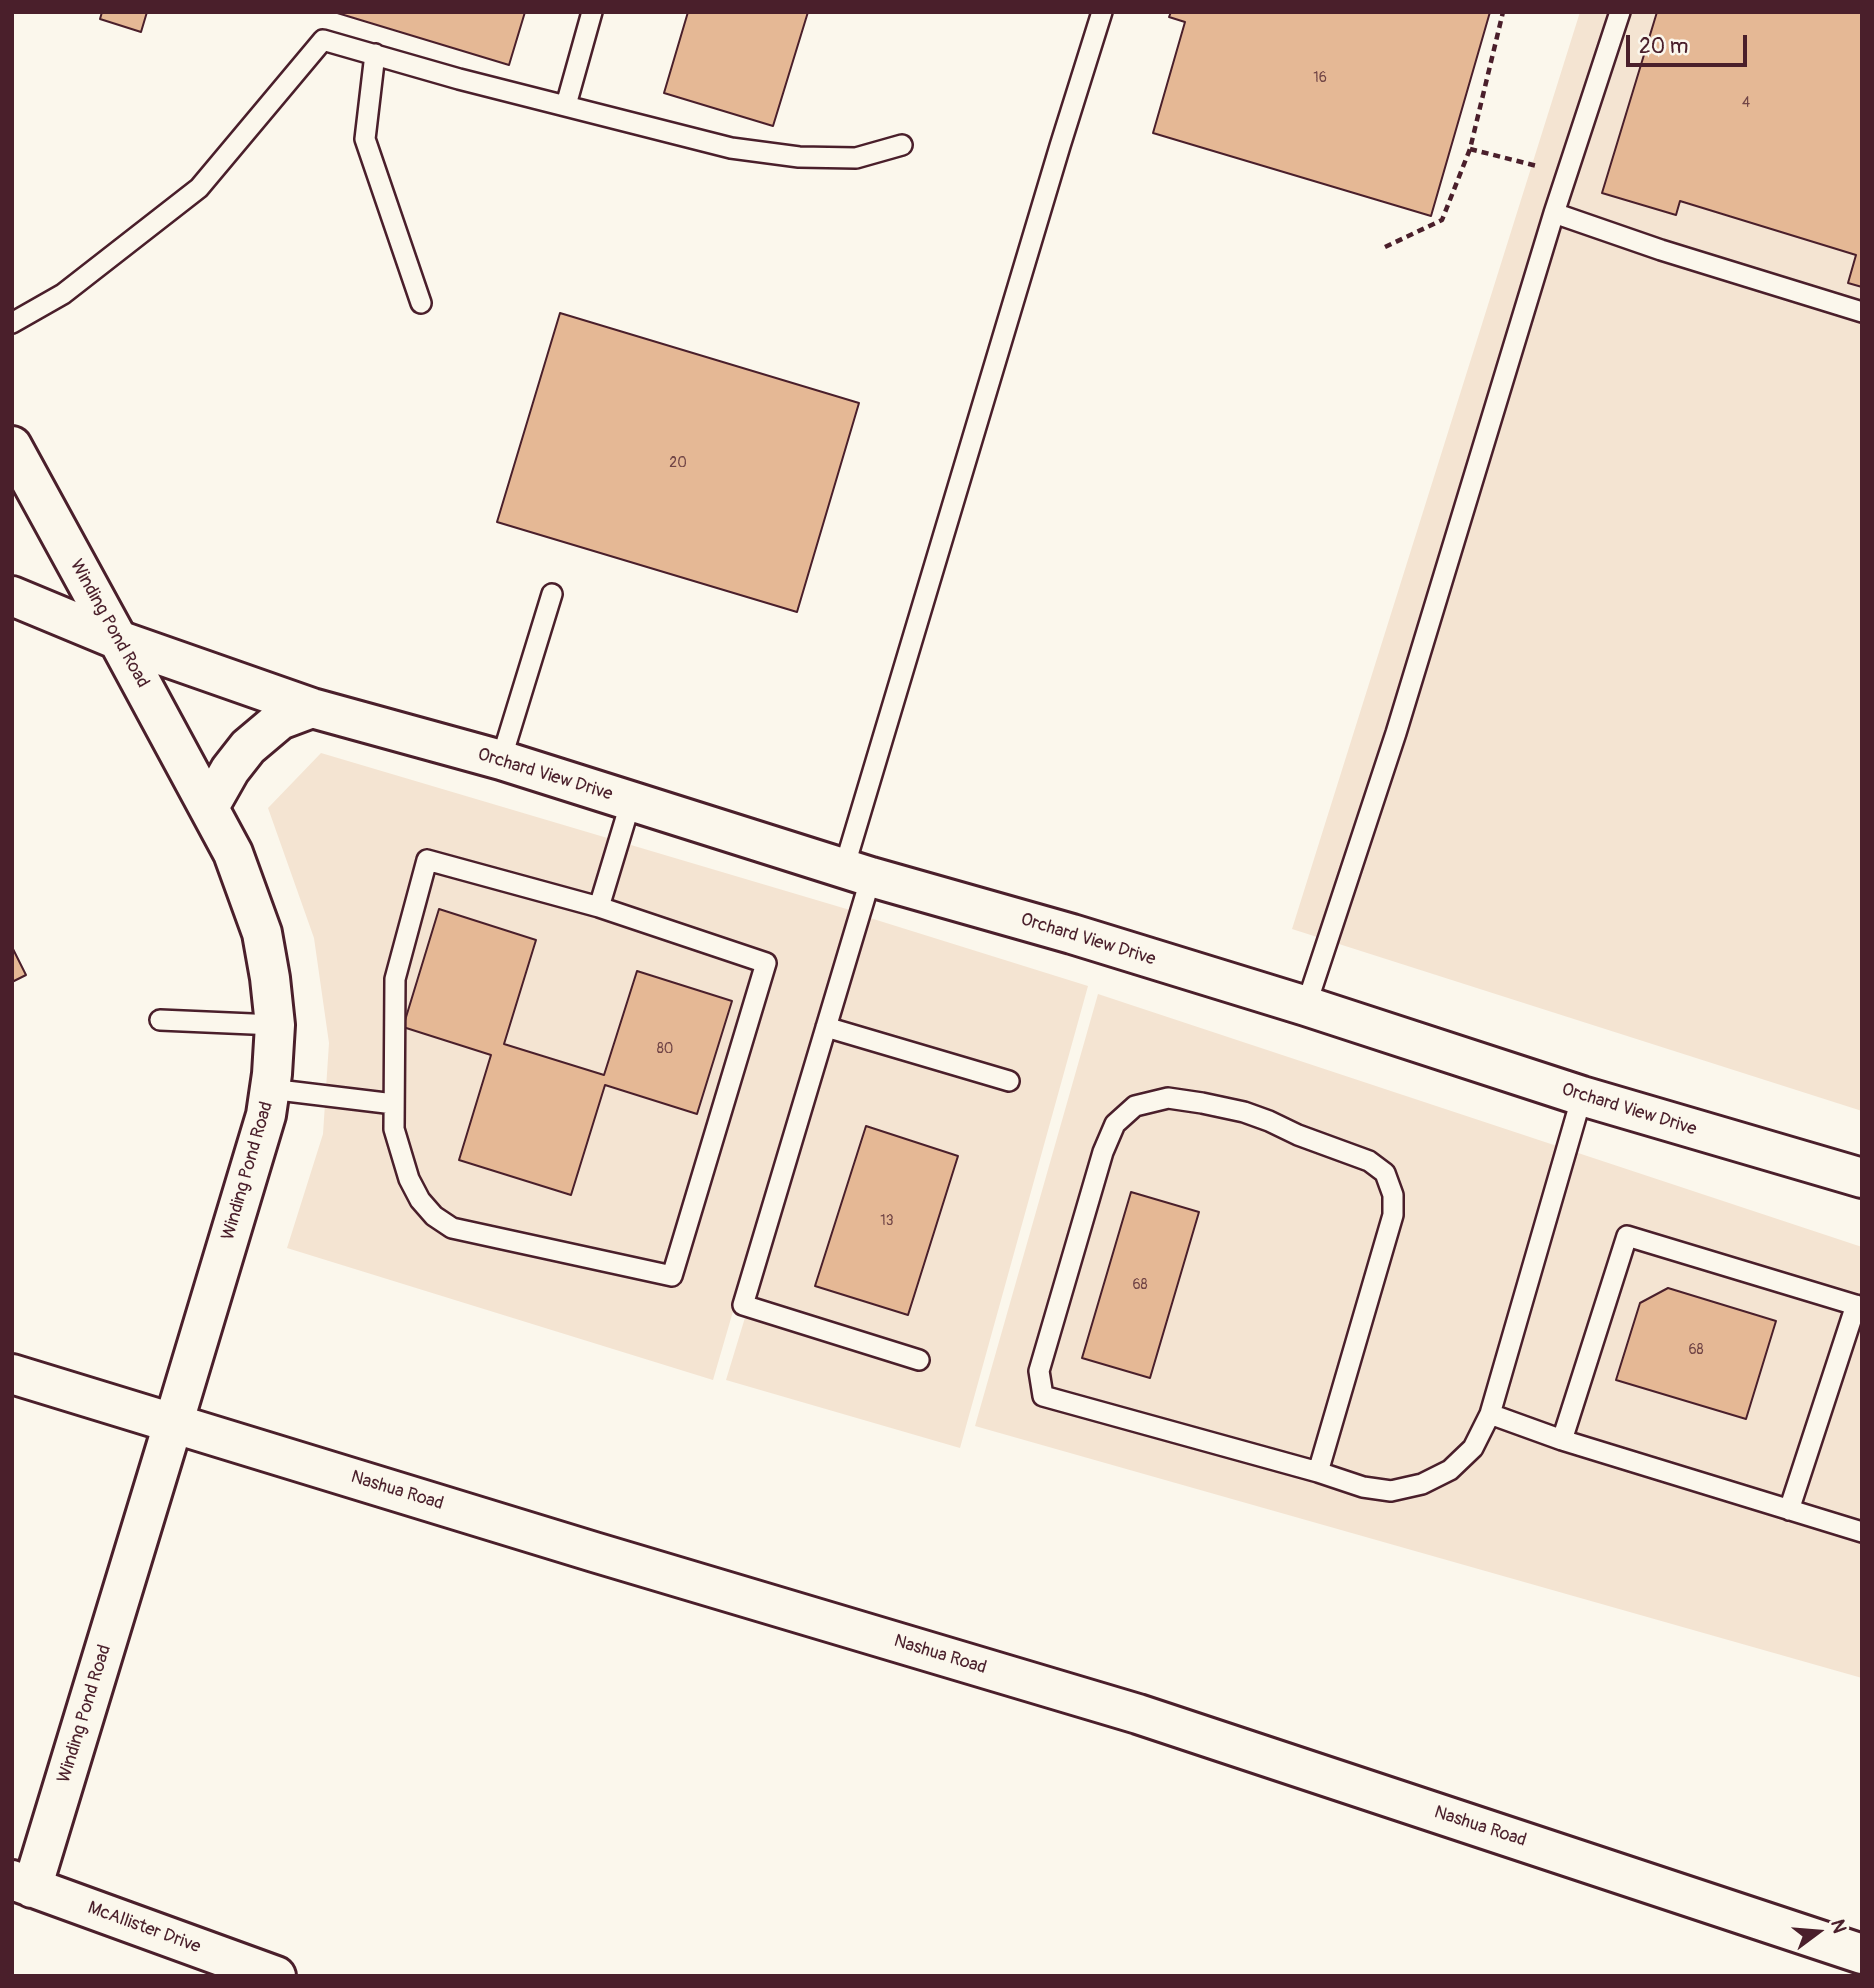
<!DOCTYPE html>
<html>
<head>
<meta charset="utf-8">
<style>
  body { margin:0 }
  #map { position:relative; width:1874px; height:1988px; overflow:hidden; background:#fbf7ec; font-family:Pangolin,sans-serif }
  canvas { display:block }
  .frame { position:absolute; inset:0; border:14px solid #4a1f2b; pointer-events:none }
  .north { position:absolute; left:1783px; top:1897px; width:70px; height:70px; -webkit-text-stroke:5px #fbf7ec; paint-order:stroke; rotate:74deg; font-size:19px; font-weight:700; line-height:28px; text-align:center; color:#4a1f2b }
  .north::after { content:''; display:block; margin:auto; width:24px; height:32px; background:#4a1f2b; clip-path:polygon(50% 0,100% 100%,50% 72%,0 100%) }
  .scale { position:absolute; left:1626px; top:35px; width:121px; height:32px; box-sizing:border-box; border:4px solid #4a1f2b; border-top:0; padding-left:9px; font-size:21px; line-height:24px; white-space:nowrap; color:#4a1f2b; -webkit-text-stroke:5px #fbf7ec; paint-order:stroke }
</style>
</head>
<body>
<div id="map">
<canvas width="1874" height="1988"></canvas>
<div class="frame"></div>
<div class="north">N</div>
<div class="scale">20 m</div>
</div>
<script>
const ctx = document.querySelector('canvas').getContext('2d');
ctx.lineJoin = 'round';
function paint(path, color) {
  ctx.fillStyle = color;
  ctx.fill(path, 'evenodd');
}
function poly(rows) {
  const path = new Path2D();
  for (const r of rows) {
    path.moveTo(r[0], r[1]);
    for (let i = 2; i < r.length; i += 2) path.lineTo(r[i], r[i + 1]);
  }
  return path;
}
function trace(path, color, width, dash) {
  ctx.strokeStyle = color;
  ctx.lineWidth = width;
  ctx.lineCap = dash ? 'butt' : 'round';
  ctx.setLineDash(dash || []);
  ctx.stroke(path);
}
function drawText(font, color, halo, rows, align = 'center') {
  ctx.font = font + ' Pangolin,sans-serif';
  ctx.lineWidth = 7;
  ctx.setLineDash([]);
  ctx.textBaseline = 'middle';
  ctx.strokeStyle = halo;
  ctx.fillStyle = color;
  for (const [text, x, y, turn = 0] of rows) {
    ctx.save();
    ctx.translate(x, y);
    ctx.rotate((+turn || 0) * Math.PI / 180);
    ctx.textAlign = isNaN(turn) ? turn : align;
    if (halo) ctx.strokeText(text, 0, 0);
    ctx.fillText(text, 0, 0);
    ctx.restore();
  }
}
const built = poly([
  [1580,12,1862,12,1862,1111,1292,929],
  [321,753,850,910,713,1380,287,1248,323,1134,329,1043,314,938,268,808],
  [867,917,1088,986,960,1448,726,1380],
  [1098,994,1862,1247,1862,1678,975,1426]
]);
const building = poly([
  [102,12,147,12,141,32,100,19,102,12],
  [334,12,525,12,509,65,334,12],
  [688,12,808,12,773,126,664,93,688,12],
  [1171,12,1490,12,1431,216,1153,133,1185,22,1169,17,1171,12],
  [1657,12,1862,12,1862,287,1848,283,1856,255,1680,201,1676,215,1602,193,1657,12],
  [560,313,859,403,797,612,497,522,560,313],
  [439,909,536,940,504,1044,604,1075,637,971,732,1001,697,1114,605,1085,571,1195,459,1160,491,1055,403,1027,439,909],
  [12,947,26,975,12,982,12,947],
  [866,1126,958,1156,908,1315,815,1286,866,1126],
  [1131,1192,1199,1212,1150,1378,1082,1358,1131,1192],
  [1668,1288,1776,1321,1746,1419,1616,1380,1640,1303,1668,1288]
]);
const path = poly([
  [1470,149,1537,166],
  [1385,247,1442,220,1470,149,1503,12]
]);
const lane = poly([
  [375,54,365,139,421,303],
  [566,105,592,12],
  [1554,213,1661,250,1862,312],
  [12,323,63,294,199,188,323,40,459,79,731,148,799,157,856,158,902,145],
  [501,760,552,594],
  [427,860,599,907,766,963,672,1276,452,1228,434,1216,420,1200,409,1179,394,1129,395,979,427,860],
  [844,868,1060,146,1102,12],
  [871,877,743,1305,919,1360],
  [599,907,631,801],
  [1306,1006,1396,733,1554,213,1620,12],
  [160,1020,275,1025],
  [826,1027,1009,1081],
  [270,1089,394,1104],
  [1490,1414,1562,1440,1862,1532],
  [1562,1440,1627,1236,1862,1307],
  [1318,1472,1393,1215,1393,1195,1385,1173,1369,1161,1298,1135,1269,1121,1244,1112,1202,1103,1168,1098,1135,1106,1115,1124,1103,1152,1039,1371,1043,1396,1318,1472,1363,1487,1391,1491,1422,1484,1450,1470,1473,1448,1490,1414,1582,1096],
  [1789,1510,1856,1305]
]);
const street = poly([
  [12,446,118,640],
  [12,1880,276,1976],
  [32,1888,174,1421]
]);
const secondary = poly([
  [12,596,118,640,312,708,501,760,871,877,1072,934,1306,1006,1582,1096,1862,1178],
  [118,640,233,853,262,933,270,978,275,1025,272,1074,266,1115,174,1421],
  [209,807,230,770,248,747,280,720,312,708]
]);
const primary = poly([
  [12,1374,594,1552,1138,1714,1862,1954]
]);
const numberNames = [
  ["16",1320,78],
  ["4",1746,103],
  ["20",678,463],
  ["80",665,1049],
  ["13",887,1221],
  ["68",1140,1285],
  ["68",1696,1350]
];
const streetNames = [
  ["Winding Pond Road",109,624,61],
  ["Orchard View Drive",545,775,17],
  ["Orchard View Drive",1088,940,17],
  ["Orchard View Drive",1629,1110,17],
  ["Winding Pond Road",248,1171,-74],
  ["Nashua Road",397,1491,17],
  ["Nashua Road",940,1655,17],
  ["Winding Pond Road",85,1714,-73],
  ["Nashua Road",1480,1827,18],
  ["McAllister Drive",144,1928,20]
];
paint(built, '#f4e4d2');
paint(building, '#e5b895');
trace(building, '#4a1f2b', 2);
trace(lane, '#4a1f2b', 24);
trace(street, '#4a1f2b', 44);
trace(secondary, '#4a1f2b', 44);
trace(primary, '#4a1f2b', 44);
trace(path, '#4a1f2b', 4.5, [7, 5]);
trace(lane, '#fbf7ec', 19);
trace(street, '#fbf7ec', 38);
trace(secondary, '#fbf7ec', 38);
trace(primary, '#fbf7ec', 38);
drawText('14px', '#714546', null, numberNames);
drawText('18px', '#4a1f2b', '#fbf7ec', streetNames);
</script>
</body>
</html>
